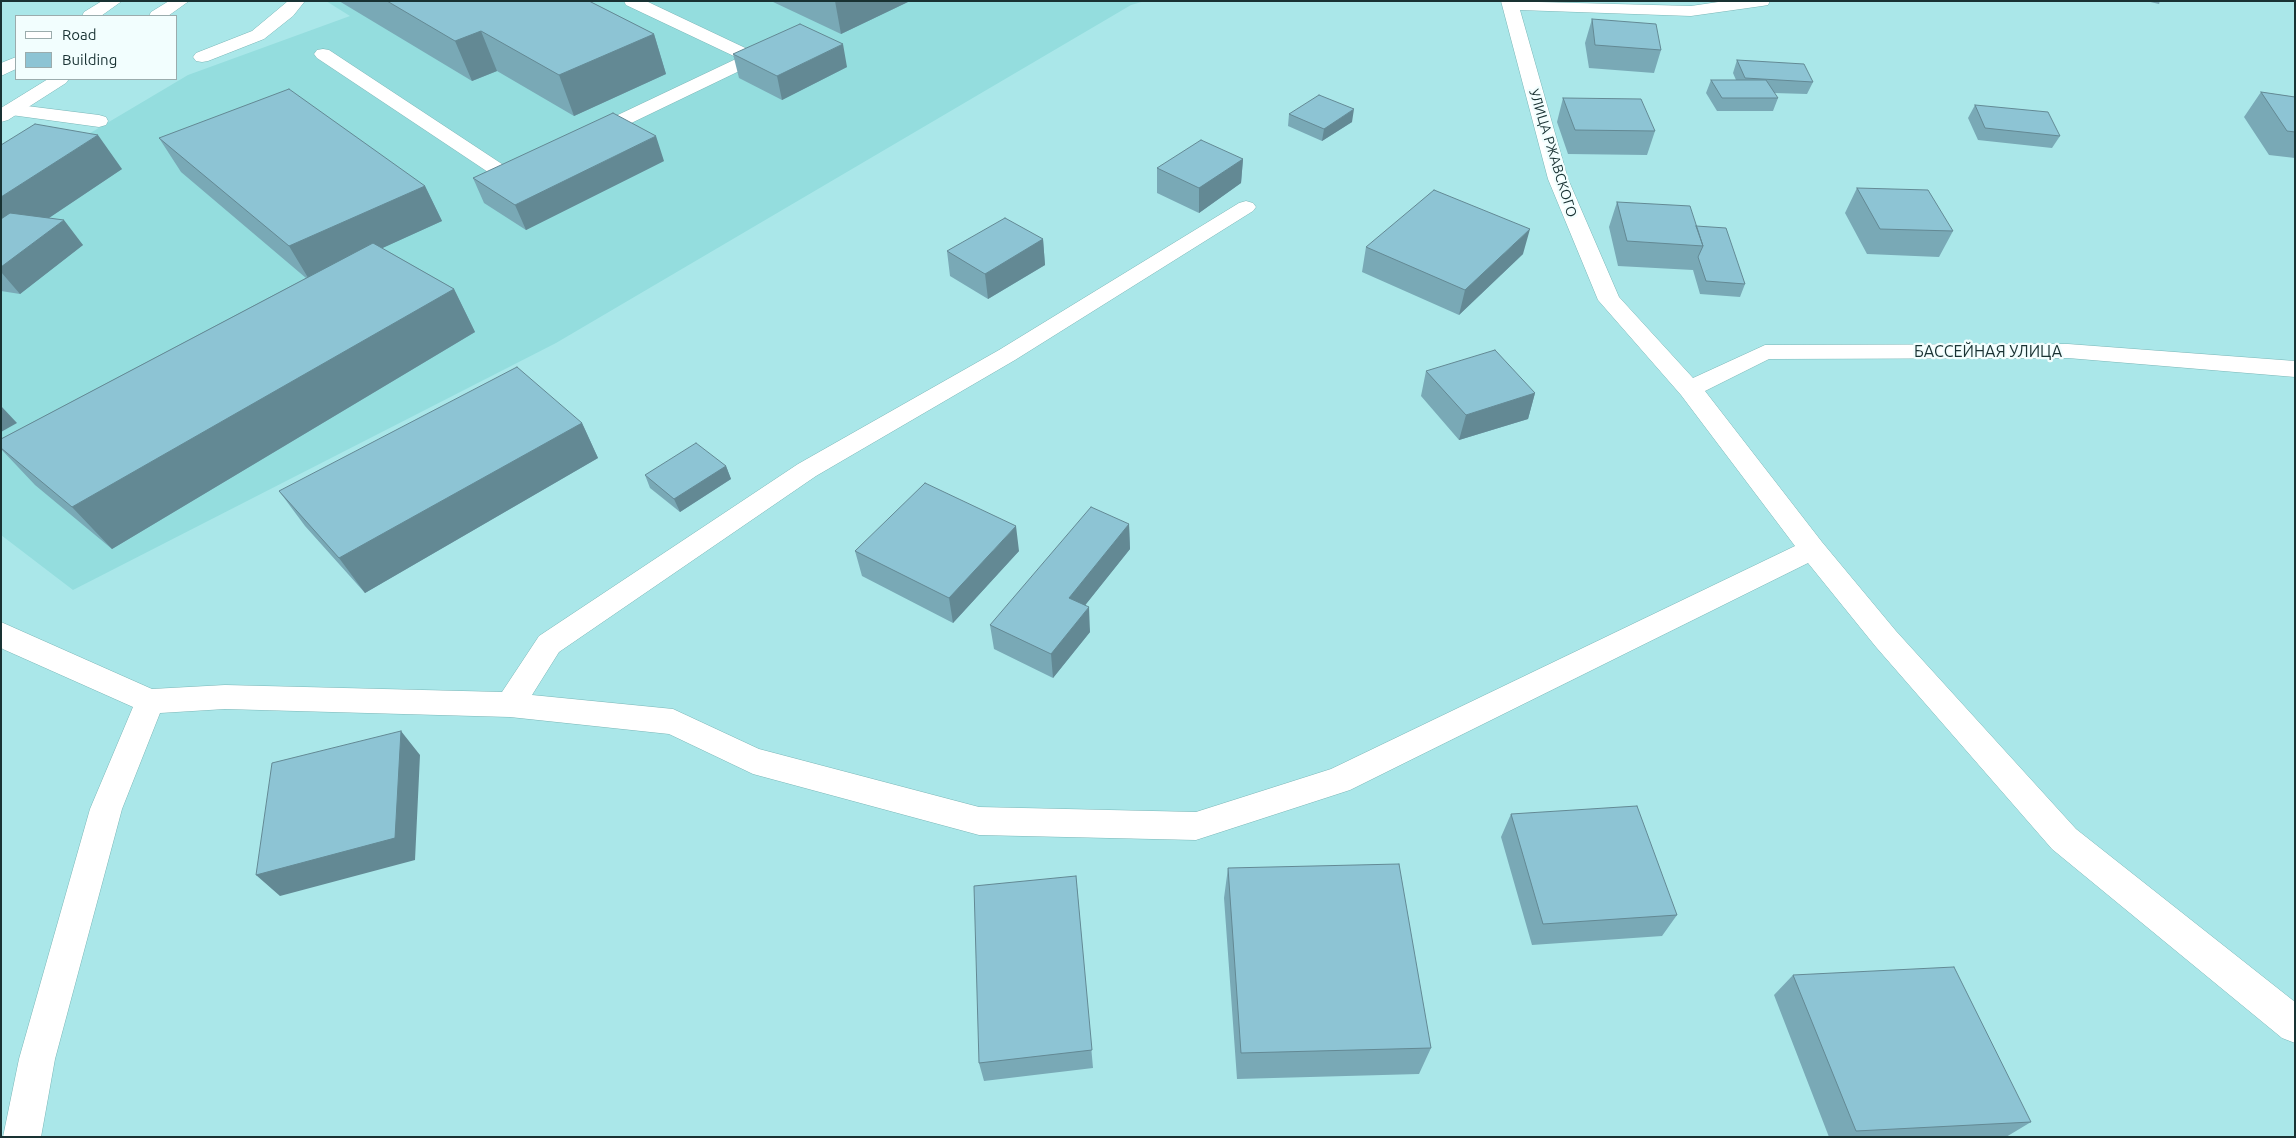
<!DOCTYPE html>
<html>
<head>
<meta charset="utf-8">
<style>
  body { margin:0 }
  #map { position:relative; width:2296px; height:1138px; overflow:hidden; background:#aae7e9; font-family:Ubuntu,sans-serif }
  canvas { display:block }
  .frame { position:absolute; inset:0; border:2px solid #193233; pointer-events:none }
  .legend { position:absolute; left:15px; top:15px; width:162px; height:65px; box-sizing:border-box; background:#f2fefe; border:1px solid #9bacad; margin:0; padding:6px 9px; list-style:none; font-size:15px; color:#193233 }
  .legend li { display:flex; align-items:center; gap:10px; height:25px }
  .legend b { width:25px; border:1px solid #9bacad }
</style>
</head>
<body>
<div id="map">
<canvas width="2296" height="1138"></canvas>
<div class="frame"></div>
<ul class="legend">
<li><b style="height:6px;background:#fff"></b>Road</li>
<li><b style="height:14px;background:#8dc4d4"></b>Building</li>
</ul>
</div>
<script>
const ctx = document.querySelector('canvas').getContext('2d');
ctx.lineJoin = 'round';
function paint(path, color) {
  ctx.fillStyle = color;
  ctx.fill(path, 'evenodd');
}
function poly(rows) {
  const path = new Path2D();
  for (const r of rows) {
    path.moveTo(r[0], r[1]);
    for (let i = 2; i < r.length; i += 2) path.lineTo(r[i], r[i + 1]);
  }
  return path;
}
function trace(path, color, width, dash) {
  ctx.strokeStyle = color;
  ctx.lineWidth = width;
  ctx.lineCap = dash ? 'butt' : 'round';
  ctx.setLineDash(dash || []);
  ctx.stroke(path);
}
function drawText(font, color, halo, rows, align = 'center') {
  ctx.font = font + ' Ubuntu,sans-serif';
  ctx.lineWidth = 4.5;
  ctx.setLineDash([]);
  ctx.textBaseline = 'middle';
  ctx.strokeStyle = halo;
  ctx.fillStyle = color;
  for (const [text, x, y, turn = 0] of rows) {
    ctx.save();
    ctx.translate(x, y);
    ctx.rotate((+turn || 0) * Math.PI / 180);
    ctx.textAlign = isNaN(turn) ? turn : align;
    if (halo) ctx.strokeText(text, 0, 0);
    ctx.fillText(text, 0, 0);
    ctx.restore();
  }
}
const built = poly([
  [326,1,1145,1,1131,5,556,343,73,590,1,535,1,186,188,75,350,16]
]);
const minor = poly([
  [288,1,305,1,293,16,264,39,208,61,202,62,196,61,193,57,196,53,252,31,288,1],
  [624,1,646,1,758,54,761,58,758,62,598,139,591,141,584,139,581,135,584,131,738,58,626,5,624,1],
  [1501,1,1691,6,1725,1,1770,1,1768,5,1762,6,1691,16,1520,10,1568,179,1619,297,1693,378,1765,345,2068,344,2295,361,2295,377,2068,358,1769,359,1705,391,1822,542,1896,631,2076,829,2295,1002,2295,1043,2282,1038,2052,849,1876,647,1808,563,1350,790,1196,840,979,835,753,774,669,734,510,717,225,709,160,713,122,809,55,1059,41,1137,3,1137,19,1059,90,809,133,707,5,650,1,648,1,622,152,689,225,685,502,692,539,636,798,464,999,350,1239,203,1246,201,1253,203,1256,207,1253,211,1015,360,816,476,559,652,532,695,673,709,759,749,979,807,1196,812,1331,769,1795,546,1681,395,1598,300,1548,179,1501,1],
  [323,49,329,50,508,168,528,160,535,162,538,166,535,170,514,180,507,182,500,180,317,58,314,54,317,50,323,49],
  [11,104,99,115,106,117,108,121,106,125,99,127,4,114,2,110,4,106,11,104]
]);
const major = poly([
  [102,1,122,1,101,16,82,16,84,12,102,1],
  [169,1,189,1,168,16,149,16,151,12,169,1],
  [16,57,16,69,1,76,1,63,16,57],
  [48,79,69,79,66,83,8,120,1,122,1,108,48,79]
]);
const wall = poly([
  [339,1,589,1,654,34,666,74,574,116,497,71,472,81],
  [771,1,910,1,841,34],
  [2146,1,2160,1,2159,4],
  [1592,19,1661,50,1654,73,1589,68,1585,43],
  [733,54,847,67,782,100,739,78],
  [1737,60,1813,82,1807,94,1774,93,1778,98,1773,111,1717,111,1706,93,1711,80,1736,80,1733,73],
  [2261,92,2295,97,2295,158,2269,155,2244,117],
  [1563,98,1655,131,1647,155,1568,154,1557,122],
  [1975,105,2060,136,2052,148,1978,140,1968,118],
  [1289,114,1352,122,1322,141,1288,126],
  [159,138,425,186,442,221,382,248,454,289,475,332,112,549,35,485,1,449,1,439,306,278,181,172],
  [1,145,122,169,49,218,83,245,20,294,1,291],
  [1243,159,1241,183,1199,213,1157,193,1157,168],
  [664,161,526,230,484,203,473,178],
  [1857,188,1953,231,1939,257,1867,254,1845,213],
  [1617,202,1696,226,1745,284,1740,297,1700,294,1693,270,1618,266,1609,227],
  [1043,239,1045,265,988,299,950,276,947,251],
  [1366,247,1523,254,1459,315,1362,272],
  [1426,371,1535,393,1528,419,1459,440,1421,396],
  [582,423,598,458,365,593,305,526,279,491],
  [726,466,731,479,680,512,650,488,645,475],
  [1129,524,1130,549,1085,605,1090,632,1053,678,994,649,990,625],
  [855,551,1019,551,953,623,862,576],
  [1511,814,1677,915,1662,936,1532,945,1501,837],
  [1228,868,1431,1048,1419,1074,1237,1079,1224,898],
  [1076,876,1093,1068,984,1081,979,1063],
  [1793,975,2031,1122,2006,1137,1829,1137,1774,995]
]);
const shadedWall = poly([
  [835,1,910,1,841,34],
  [481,31,497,71,472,81,455,41],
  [654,34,666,74,574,116,559,75],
  [843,44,847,67,782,100,777,76],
  [1354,109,1352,122,1322,141,1324,129],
  [98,135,122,169,1,250,1,197],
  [656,136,664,161,526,230,515,205],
  [1243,159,1241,183,1199,213,1199,188],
  [425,186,442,221,310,281,289,246],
  [64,220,83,245,20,294,1,272,1,267],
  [1530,229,1523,254,1459,315,1465,290],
  [1043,239,1045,265,988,299,985,274],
  [454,289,475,332,112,549,72,507],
  [1535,393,1528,419,1459,440,1466,415],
  [1,406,17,423,1,432],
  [582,423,598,458,365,593,339,558],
  [726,466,731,479,680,512,674,499],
  [1129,524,1130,549,1071,623,1069,598],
  [1016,526,1019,551,953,623,949,598],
  [1089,607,1090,632,1053,678,1051,654],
  [401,731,420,755,415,860,280,896,256,875]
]);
const building = poly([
  [387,1,589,1,654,34,559,75,481,31,455,41,387,1],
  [1592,19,1656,24,1661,50,1595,45,1592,19],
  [800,24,843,44,777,76,733,54,800,24],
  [1737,60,1804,64,1813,82,1745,78,1737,60],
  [1711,80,1766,80,1778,98,1722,98,1711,80],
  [289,89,425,186,289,246,159,138,289,89],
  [2261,92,2295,97,2295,132,2287,131,2261,92],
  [1319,95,1354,109,1324,129,1289,114,1319,95],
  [1563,98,1641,99,1655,131,1575,130,1563,98],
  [1975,105,2048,112,2060,136,1985,128,1975,105],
  [613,113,656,136,515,205,473,178,613,113],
  [35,124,98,135,1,197,1,145,35,124],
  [1201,140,1243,159,1199,188,1157,168,1201,140],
  [1857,188,1928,190,1953,231,1880,229,1857,188],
  [1434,190,1530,229,1465,290,1366,247,1434,190],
  [1617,202,1690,206,1703,246,1627,241,1617,202],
  [10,213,64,220,1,267,1,219,10,213],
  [1005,218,1043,239,985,274,947,251,1005,218],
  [1696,226,1726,228,1745,284,1706,281,1698,257,1703,246,1696,226],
  [373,243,454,289,72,507,1,448,1,439,373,243],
  [1495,350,1535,393,1466,415,1426,371,1495,350],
  [517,367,582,423,339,558,279,491,517,367],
  [696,443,726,466,674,499,645,475,696,443],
  [925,483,1016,526,949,598,855,551,925,483],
  [1091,507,1129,524,1069,598,1089,607,1051,654,990,625,1091,507],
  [401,731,395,838,256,875,272,763,401,731],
  [1637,806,1677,915,1543,924,1511,814,1637,806],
  [1399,864,1431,1048,1241,1053,1228,868,1399,864],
  [1076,876,1092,1050,979,1063,974,886,1076,876],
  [1954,967,2031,1122,1856,1131,1793,975,1954,967]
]);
const farStreetnames = [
  ["УЛИЦА РЖАВСКОГО",1553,153,73]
];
const streetNames = [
  ["БАССЕЙНАЯ УЛИЦА",1988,352]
];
paint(built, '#94ddde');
trace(minor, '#7ab6b7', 1);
trace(major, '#7ab6b7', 1);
paint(minor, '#fff');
paint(major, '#fff');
paint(wall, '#79a9b6');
paint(shadedWall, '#638994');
paint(building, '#8dc4d4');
trace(building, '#638994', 1);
drawText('14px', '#193233', '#f2fefe', farStreetnames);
drawText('16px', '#193233', '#f2fefe', streetNames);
</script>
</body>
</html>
